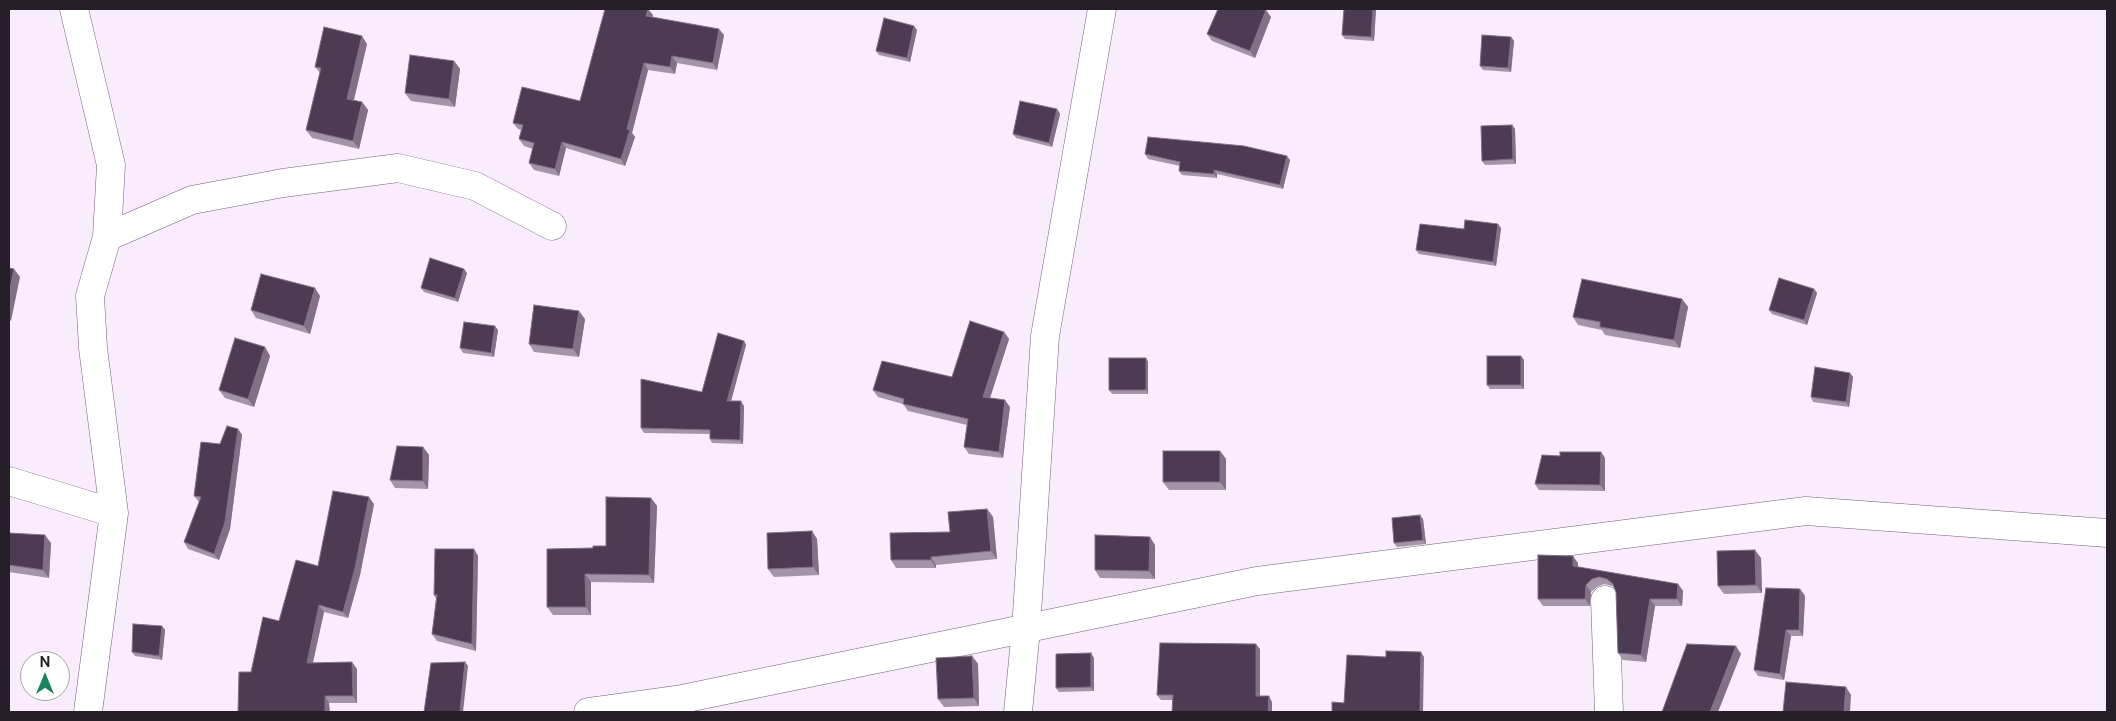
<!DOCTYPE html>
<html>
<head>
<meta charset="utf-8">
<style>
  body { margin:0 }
  #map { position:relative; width:2116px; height:721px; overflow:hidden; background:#f9ecfd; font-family:"Public Sans",sans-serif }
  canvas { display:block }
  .frame { position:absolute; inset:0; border:10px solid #261e28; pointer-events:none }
  .north { position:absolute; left:20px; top:651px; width:50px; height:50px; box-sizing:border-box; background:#fefefe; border:1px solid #a8a4a8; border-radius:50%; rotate:0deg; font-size:14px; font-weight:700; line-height:20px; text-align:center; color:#261e28 }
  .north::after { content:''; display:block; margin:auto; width:18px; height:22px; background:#198460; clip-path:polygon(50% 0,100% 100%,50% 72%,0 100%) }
</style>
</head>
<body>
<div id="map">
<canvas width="2116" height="721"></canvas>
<div class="frame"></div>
<div class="north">N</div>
</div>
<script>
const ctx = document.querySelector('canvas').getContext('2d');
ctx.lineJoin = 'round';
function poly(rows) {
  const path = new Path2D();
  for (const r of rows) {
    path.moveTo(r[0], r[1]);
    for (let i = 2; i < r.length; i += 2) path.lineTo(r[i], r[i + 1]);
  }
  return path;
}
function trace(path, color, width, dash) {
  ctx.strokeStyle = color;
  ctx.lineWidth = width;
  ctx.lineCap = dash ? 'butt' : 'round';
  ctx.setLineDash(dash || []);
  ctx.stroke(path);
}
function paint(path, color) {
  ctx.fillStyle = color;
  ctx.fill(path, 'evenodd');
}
const street = poly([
  [74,9,111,165,107,237,90,296,93,348,114,513,88,712],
  [107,237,192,200,283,183,398,168,475,186,552,226],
  [9,481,114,513],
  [1605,600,1609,712],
  [588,712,682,699,1257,581,1806,511,2107,533],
  [1018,712,1026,629,1045,336,1102,9]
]);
const wall = poly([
  [1344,9,1376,9,1374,41,1345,39,1342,35],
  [653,15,653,17,724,35,717,70,677,63,675,74,648,70,632,133,635,137,625,166,566,148,559,176,534,170,529,163,533,149,524,146,519,139,521,130,518,129,513,123,580,101],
  [1271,17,1255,58,1212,41,1207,34],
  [917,30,910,62,879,55,876,51],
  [1511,37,1514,41,1511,72,1483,70,1480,66],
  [367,44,354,100,362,102,368,110,359,149,312,138,306,130,320,73,315,67],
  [454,61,460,69,455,107,411,101,405,93],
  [1057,109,1060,114,1052,147,1016,138,1013,134],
  [1512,125,1515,129,1516,164,1485,165,1482,161],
  [1145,154,1290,160,1283,189,1217,174,1217,178,1182,175,1179,171,1180,166,1148,159],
  [1501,228,1496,266,1419,254,1416,250,1464,229],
  [467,273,458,302,424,292,421,288],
  [1814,289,1817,293,1807,325,1772,314,1769,310],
  [320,296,310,334,256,318,251,310],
  [1682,299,1688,307,1680,348,1605,335,1602,330,1578,325,1573,317],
  [585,319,579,357,534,352,529,344],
  [498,330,494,357,463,353,460,348],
  [1004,332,1009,339,990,398,1010,407,1003,458,969,454,964,447,967,425,908,411,903,404,878,397,873,390,952,377],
  [744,341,746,345,731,401,744,406,743,444,712,443,710,439,710,434,644,433,641,428,702,392],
  [265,347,270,356,254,407,225,398,219,390],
  [1521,356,1524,360,1524,389,1490,389,1487,385],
  [1146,358,1148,362,1148,394,1112,394,1109,390],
  [1850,373,1853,377,1849,407,1813,402,1811,397],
  [238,429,242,435,230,529,219,560,188,549,184,542,199,502,194,496,220,444],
  [423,447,429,455,428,489,395,488,390,480],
  [1220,451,1226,459,1226,490,1169,490,1163,482],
  [1601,452,1605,458,1605,491,1539,490,1535,484,1560,456],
  [651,498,657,506,654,583,591,582,591,615,553,615,547,607],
  [374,504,360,575,348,618,324,612,313,663,357,669,357,703,329,703,251,672,279,621],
  [987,509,993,517,997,559,936,565,936,568,896,568,891,560,950,532],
  [1423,519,1426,544,1397,547,1394,543],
  [812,531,817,539,819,575,774,577,768,569],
  [9,533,51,543,49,578,9,572],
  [1155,545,1155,579,1100,578,1095,570],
  [474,549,478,556,476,651,437,641,432,634,436,599,434,595],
  [1761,558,1762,593,1724,594,1718,586],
  [1578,563,1578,567,1678,584,1683,591,1682,606,1655,606,1646,662,1623,660,1618,653,1616,592,1614,588,1612,586,1604,584,1597,587,1591,592,1590,606,1543,606,1538,599],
  [1800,589,1805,596,1803,636,1791,636,1784,680,1758,676,1754,670],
  [162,626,165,630,162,660,135,656,132,652],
  [1260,649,1260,696,1272,702,1272,712,1172,712,1172,700,1161,700,1157,695],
  [972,656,978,664,979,706,944,707,938,699],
  [1094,658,1094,691,1059,692,1056,688]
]);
const shadedWall = poly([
  [648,9,653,15,650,23,646,16],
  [1373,9,1376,9,1374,41,1371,37],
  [1266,10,1271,17,1255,58,1250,51],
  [914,26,917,30,910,62,907,58],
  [719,29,724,35,717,70,713,63],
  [362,36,367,44,352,107,347,99],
  [1511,37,1514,41,1511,72,1508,68],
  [672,56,677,63,675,74,670,67],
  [454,61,460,69,455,107,449,99],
  [644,63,648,70,632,133,635,137,625,166,621,159,627,129],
  [362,102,368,110,359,149,353,141],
  [1057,109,1060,114,1052,147,1049,143],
  [1512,125,1515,129,1516,164,1513,159],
  [562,142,566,148,559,176,555,169],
  [1287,156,1290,160,1283,189,1280,185],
  [1214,170,1217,174,1217,178,1214,174],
  [1498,224,1501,228,1496,266,1493,262],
  [14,269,20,277,11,321,9,319,9,295],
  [464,269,467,273,458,302,455,298],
  [315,288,320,296,310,334,304,326],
  [1814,289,1817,293,1807,325,1804,320],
  [1682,299,1688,307,1680,348,1674,340],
  [579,311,585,319,579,357,573,349],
  [495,326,498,330,494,357,491,353],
  [1004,332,1009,339,988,404,983,397],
  [744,341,746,345,730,405,727,401],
  [265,347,270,356,254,407,248,399],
  [1521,356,1524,360,1524,389,1521,385],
  [1146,358,1148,362,1148,394,1146,390],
  [1850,373,1853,377,1849,407,1846,402],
  [1005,400,1010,407,1003,458,999,452],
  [741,401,744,406,743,444,740,440],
  [238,429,242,435,230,529,219,560,214,554],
  [423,447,429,455,428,489,423,481],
  [1220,451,1226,459,1226,490,1220,482],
  [1601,452,1605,458,1605,491,1600,485],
  [369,497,374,504,360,575,348,618,343,612],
  [651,498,657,506,654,583,649,575],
  [987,509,993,517,997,559,991,551],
  [1420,515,1423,519,1426,544,1423,540],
  [812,531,817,539,819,575,813,567],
  [45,535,51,543,49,578,43,570],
  [1150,537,1155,545,1155,579,1149,571],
  [474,549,478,556,476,651,472,644],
  [1755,550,1761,558,1762,593,1756,585],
  [1573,556,1578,563,1578,574,1573,566],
  [931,557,936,565,936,568,931,560],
  [585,574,591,582,591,615,586,607],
  [1678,584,1683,591,1682,606,1677,599],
  [1586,585,1591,592,1590,606,1585,599],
  [1800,589,1805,596,1803,636,1799,630],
  [1650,599,1655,606,1646,662,1641,655],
  [319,605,324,612,311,670,307,663],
  [162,626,165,630,162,660,159,656],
  [1786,630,1791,636,1784,680,1780,674],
  [1256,644,1260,649,1260,702,1256,696],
  [1736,646,1741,654,1718,712,1710,712],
  [1421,652,1424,657,1423,712,1420,712],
  [1091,653,1094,658,1094,691,1091,687],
  [972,656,978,664,979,706,974,698],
  [352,662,357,669,357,703,353,696],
  [465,662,468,666,463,712,460,712],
  [1846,687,1851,695,1850,712,1844,712],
  [325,696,329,703,330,712,325,712],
  [1269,696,1272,702,1272,712,1268,712]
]);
const building = poly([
  [605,9,648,9,646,16,719,29,713,63,672,56,670,67,644,63,627,129,630,130,621,159,562,142,555,169,529,163,534,143,519,139,523,125,513,123,522,87,580,101,605,9],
  [1218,9,1262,9,1266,10,1250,51,1207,34,1218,9],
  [1344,9,1373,9,1371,37,1342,35,1344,9],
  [884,18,914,26,907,58,876,51,884,18],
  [324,27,362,36,347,99,362,102,353,141,306,130,321,68,315,67,324,27],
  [1482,35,1511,37,1508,68,1480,66,1482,35],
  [410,55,454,61,449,99,405,93,410,55],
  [1020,101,1057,109,1049,143,1013,134,1020,101],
  [1512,125,1513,159,1482,161,1481,126,1512,125],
  [1148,137,1244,146,1287,156,1280,185,1214,170,1214,174,1179,171,1180,162,1145,154,1148,137],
  [1465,220,1498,224,1493,262,1416,250,1420,224,1464,229,1465,220],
  [430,258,464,269,455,298,421,288,430,258],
  [9,268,14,269,9,295,9,268],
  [261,274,315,288,304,326,251,310,261,274],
  [1779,278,1814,289,1804,320,1769,310,1779,278],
  [1582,279,1682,299,1674,340,1600,327,1600,322,1573,317,1582,279],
  [534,305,579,311,573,349,529,344,534,305],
  [970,321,1004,332,983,397,1005,400,999,452,964,447,968,419,903,404,904,399,873,390,882,361,952,377,970,321],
  [464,322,495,326,491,353,460,348,464,322],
  [718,333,744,341,727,401,741,401,740,440,710,439,710,430,641,428,641,379,702,392,718,333],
  [235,338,265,347,248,399,219,390,235,338],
  [1487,356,1521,356,1521,385,1487,385,1487,356],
  [1109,358,1146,358,1146,390,1109,390,1109,358],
  [1815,367,1850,373,1846,402,1811,397,1815,367],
  [227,426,238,429,225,522,214,554,184,542,201,497,194,496,201,442,220,444,227,426],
  [397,446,423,447,423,481,390,480,397,446],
  [1163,451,1220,451,1220,482,1163,482,1163,451],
  [1560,452,1601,452,1600,485,1535,484,1542,455,1560,456,1560,452],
  [333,491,369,497,355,568,343,612,319,605,307,663,352,662,353,696,325,696,325,712,238,712,239,672,251,672,263,617,279,621,296,560,318,566,333,491],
  [606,497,651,498,649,575,585,574,586,607,547,607,547,549,593,548,593,546,606,546,606,497],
  [987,509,991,551,931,557,931,560,891,560,890,533,950,532,948,512,987,509],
  [1420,515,1423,540,1394,543,1392,518,1420,515],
  [812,531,813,567,768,569,767,533,812,531],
  [9,533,45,535,43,570,9,565,9,533],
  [1095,535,1150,537,1149,571,1095,570,1095,535],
  [435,549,474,549,472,644,432,634,437,595,434,595,435,549],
  [1755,550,1756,585,1718,586,1717,551,1755,550],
  [1538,555,1573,556,1573,566,1678,584,1677,599,1650,599,1641,655,1618,653,1616,592,1613,584,1607,579,1599,577,1592,579,1586,585,1585,599,1538,599,1538,555],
  [1766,588,1800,589,1799,630,1786,630,1780,674,1754,670,1766,588],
  [133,624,162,626,159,656,132,652,133,624],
  [1160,643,1256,644,1256,696,1269,696,1268,712,1172,712,1173,695,1157,695,1160,643],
  [1687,644,1736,646,1710,712,1662,712,1687,644],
  [1386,651,1421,652,1420,712,1332,712,1332,702,1344,703,1347,655,1386,657,1386,651],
  [1091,653,1091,687,1056,688,1056,654,1091,653],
  [972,656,974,698,938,699,936,658,972,656],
  [465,662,460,712,424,712,431,663,465,662],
  [1786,682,1846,687,1844,712,1783,712,1786,682]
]);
trace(street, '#725f78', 29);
trace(street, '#fff', 28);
paint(wall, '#a394a8');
paint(shadedWall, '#817086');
paint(building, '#4d3b53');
trace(building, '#817086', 1);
</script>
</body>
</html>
